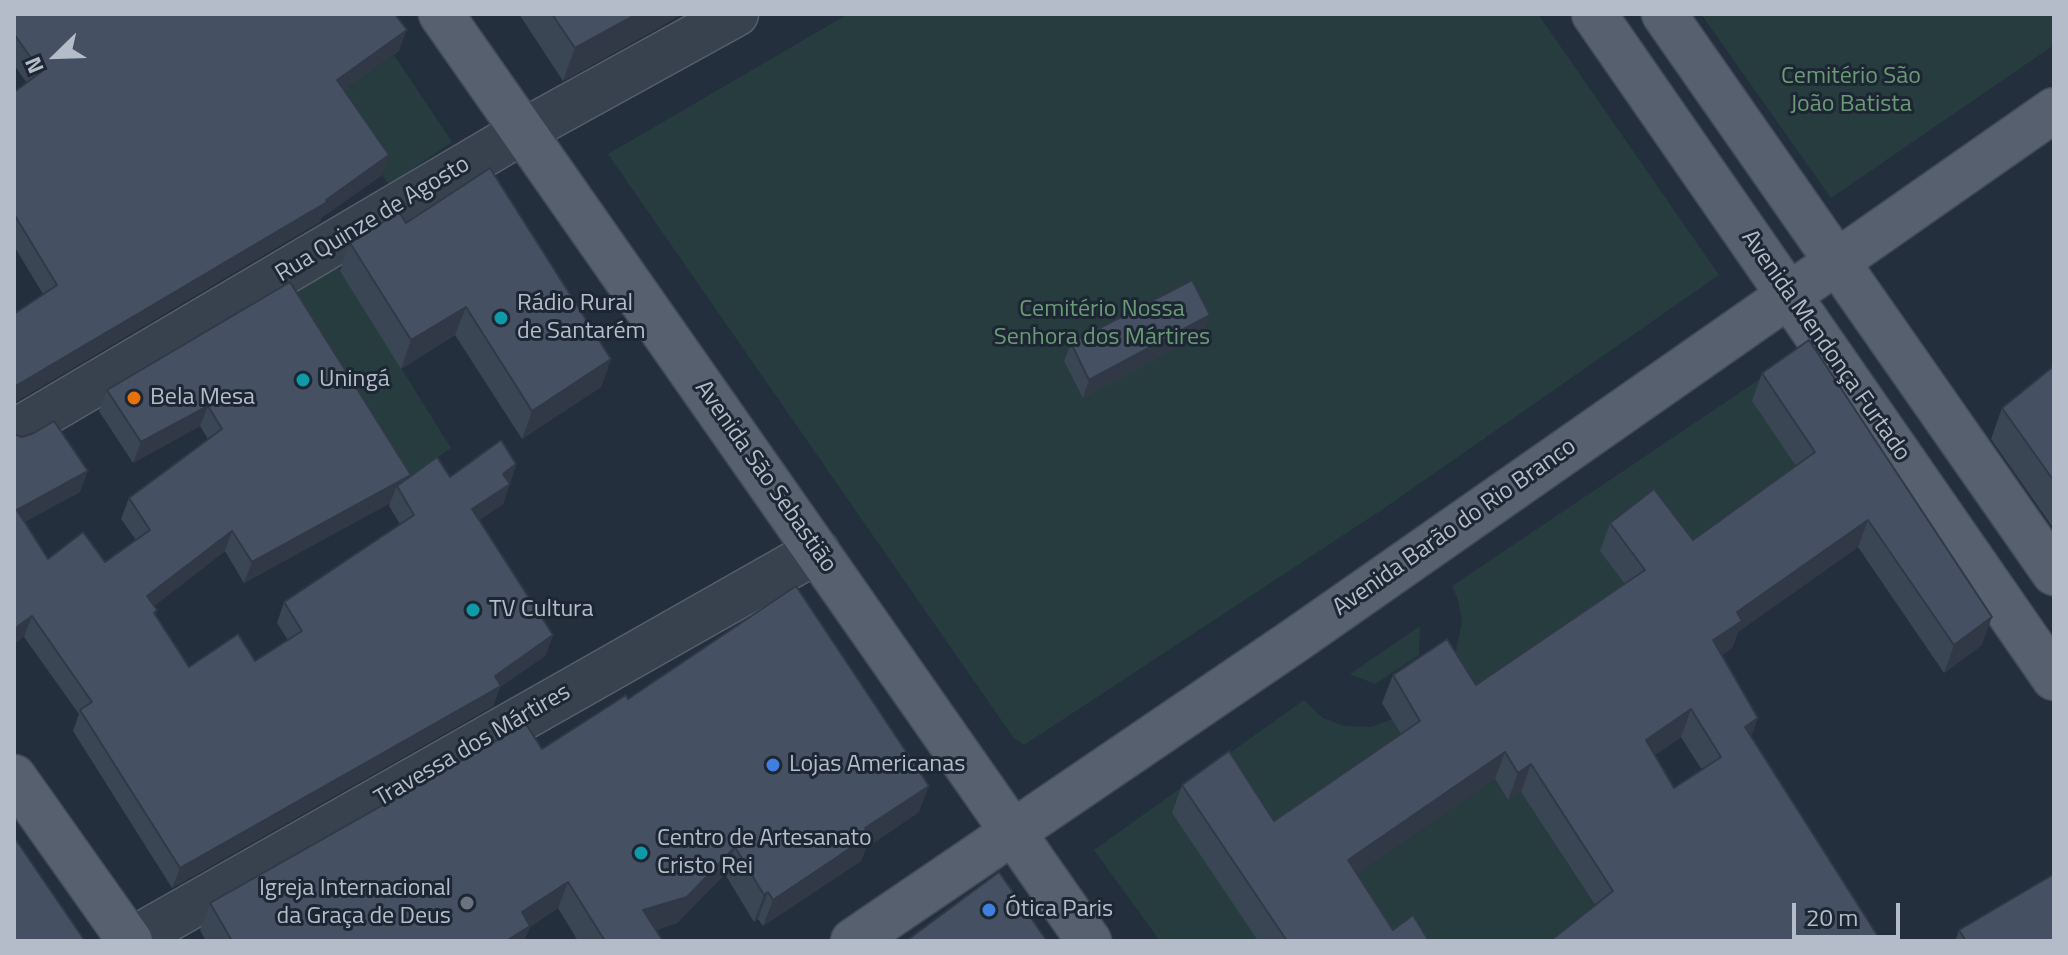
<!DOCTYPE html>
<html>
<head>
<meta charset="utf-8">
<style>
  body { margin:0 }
  #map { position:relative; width:2068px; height:955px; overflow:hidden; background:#242f3e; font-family:"Titillium Web",sans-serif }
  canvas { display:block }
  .frame { position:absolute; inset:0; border:16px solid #b4bcc9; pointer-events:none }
  .north { position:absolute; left:16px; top:16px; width:80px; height:80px; -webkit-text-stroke:6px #1d2633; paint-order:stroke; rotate:247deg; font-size:22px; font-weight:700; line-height:32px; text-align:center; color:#b4bcc9 }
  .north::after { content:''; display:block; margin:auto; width:28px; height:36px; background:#b4bcc9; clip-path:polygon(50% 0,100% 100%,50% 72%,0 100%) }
  .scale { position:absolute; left:1792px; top:903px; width:108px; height:36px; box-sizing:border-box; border:4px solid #b4bcc9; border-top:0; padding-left:10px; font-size:24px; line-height:28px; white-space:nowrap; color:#b4bcc9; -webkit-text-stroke:6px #1d2633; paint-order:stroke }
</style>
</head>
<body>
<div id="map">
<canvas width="2068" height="955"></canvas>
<div class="frame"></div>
<div class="north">N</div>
<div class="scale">20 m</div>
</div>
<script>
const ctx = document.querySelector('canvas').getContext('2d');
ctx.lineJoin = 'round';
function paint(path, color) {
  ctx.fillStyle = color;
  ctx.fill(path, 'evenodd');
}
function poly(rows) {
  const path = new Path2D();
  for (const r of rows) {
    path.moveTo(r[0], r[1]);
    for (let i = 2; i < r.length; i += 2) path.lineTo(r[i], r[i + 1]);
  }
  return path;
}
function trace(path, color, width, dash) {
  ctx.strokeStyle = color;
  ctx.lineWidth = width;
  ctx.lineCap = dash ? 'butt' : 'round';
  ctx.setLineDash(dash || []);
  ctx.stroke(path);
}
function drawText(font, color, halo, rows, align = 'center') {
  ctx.font = font + ' "Titillium Web",sans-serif';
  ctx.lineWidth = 6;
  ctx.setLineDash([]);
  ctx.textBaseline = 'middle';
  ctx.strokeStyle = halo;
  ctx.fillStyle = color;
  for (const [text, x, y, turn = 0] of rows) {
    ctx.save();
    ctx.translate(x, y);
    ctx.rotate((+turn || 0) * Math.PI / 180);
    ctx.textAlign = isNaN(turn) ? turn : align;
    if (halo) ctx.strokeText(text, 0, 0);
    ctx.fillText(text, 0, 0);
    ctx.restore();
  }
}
const green = poly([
  [848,14,1538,14,1719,275,1383,509,1024,745,1013,737,608,154],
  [1701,14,2054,14,2054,45,1831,198],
  [394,55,452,142,389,185,330,100],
  [336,264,451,448,397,485,279,298],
  [1790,359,1805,480,1660,581,1460,704,1453,664,1462,622,1458,600,1452,586],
  [1420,626,1419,655,1375,684,1350,674],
  [1304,700,1323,718,1344,726,1371,727,1392,719,1405,741,1264,849,1172,813,1258,941,1160,941,1094,850],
  [1495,779,1508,800,1521,792,1603,918,1574,941,1372,941,1323,898]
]);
const minor = poly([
  [14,432,522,132,736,14],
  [130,941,817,551]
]);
const major = poly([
  [441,14,1089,941],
  [1594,14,2054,678],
  [1664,14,2054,573],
  [14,777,130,941],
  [853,941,1294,641,2054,110]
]);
const wall = poly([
  [14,14,399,51,344,90,382,175,321,218,320,222,43,294,14,246,14,92,27,83,14,65],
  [519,14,681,14,660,27,563,81],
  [406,223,611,359,601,387,522,439,455,335,401,369,340,271,350,243],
  [290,282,411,475,450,477,516,464,503,504,479,520,553,635,545,656,500,687,493,706,172,888,73,731,79,714,24,637,14,434,80,492,24,522,48,559,105,562,136,540,121,519,129,498,208,439,200,426,133,463,99,411,107,390],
  [390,503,389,506,400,524,284,602,277,623,288,640,255,661,189,667,155,616,157,610,154,606,225,551,244,583],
  [1204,333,1083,398,1064,361,1071,343],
  [2054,366,2054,529,1991,439,2002,408],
  [1762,373,1982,645,1944,673,1858,547,1738,632,1732,648,1722,655,1751,737,1881,941,1595,905,1521,792,1508,800,1495,779,1357,874,1393,930,1429,941,1258,941,1172,813,1182,785,1274,821,1401,734,1382,703,1393,675,1476,685,1625,584,1600,551,1610,523,1693,540,1796,466,1752,401],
  [1681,737,1702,770,1674,788,1655,755],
  [628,699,919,812,866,848,861,861,763,926,758,919,754,922,725,874,677,923,656,930,663,941,578,941,558,908,530,927,524,941,206,941,200,930,210,903,542,749],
  [1959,930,2054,941,1955,941]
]);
const shadedWall = poly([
  [637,14,681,14,660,27,563,81,575,48],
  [407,30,399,51,330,100,337,80],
  [389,155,382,175,321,218,320,222,14,403,14,387,326,200],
  [466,307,455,335,401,369,411,340],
  [1210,315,1204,333,1083,398,1089,380],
  [611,359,601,387,522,439,532,411],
  [208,406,200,426,133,463,141,442],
  [516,464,503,504,464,530,472,509,503,474],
  [88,471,80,492,14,528,17,510],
  [411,475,397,486,390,503,244,583,252,562],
  [1868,520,1858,547,1738,632,1732,648,1703,668,1713,640,1737,612],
  [232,531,225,551,140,617,147,596],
  [32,616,24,637,14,644,14,629],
  [1992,617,1982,645,1944,673,1954,645],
  [553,635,545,656,500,687,493,706,172,888,180,868,495,676],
  [1691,709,1681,737,1636,768,1646,740],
  [1758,718,1748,746,1745,727],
  [1505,752,1495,779,1338,888,1348,860],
  [1531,764,1521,792,1508,800,1518,773],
  [929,786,919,812,866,848,861,861,763,926,773,900,865,828],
  [735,847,725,874,677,923,634,936,643,910],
  [568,882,558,908,530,927,524,941,506,941,522,912],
  [768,892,758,919,754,922,764,895]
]);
const building = poly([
  [14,14,395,14,407,30,337,80,389,155,326,200,327,202,14,387,14,314,57,285,14,214,14,92,41,72,14,34,14,14],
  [552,14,637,14,575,48,552,14],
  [490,168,611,359,532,411,466,307,411,340,350,243,399,212,406,223,490,168],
  [1192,280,1210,315,1089,380,1071,343,1192,280],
  [290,282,411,475,252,562,232,531,147,596,157,610,154,613,189,667,238,634,255,661,302,631,284,602,414,515,397,486,437,457,450,477,501,440,516,464,503,474,510,484,472,509,553,635,495,676,501,686,180,868,80,710,92,702,32,616,14,629,14,434,22,437,34,433,54,421,88,471,17,510,48,559,83,532,105,562,150,530,129,498,222,429,208,406,141,442,107,390,290,282],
  [1809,340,1992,617,1954,645,1868,520,1737,612,1742,621,1713,640,1758,718,1745,727,1881,941,1550,941,1613,891,1531,764,1518,773,1505,752,1348,860,1393,930,1413,915,1429,941,1287,941,1182,785,1229,751,1274,821,1420,721,1393,675,1447,639,1476,685,1645,570,1610,523,1654,489,1693,540,1815,452,1762,373,1809,340],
  [1691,709,1721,757,1674,788,1646,740,1691,709],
  [2054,366,2054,481,2002,408,2054,366],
  [796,586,929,786,865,828,870,835,773,900,768,892,764,895,735,847,687,897,643,910,663,941,605,941,568,882,522,912,530,926,506,941,232,941,210,903,526,724,542,749,626,695,628,699,796,586],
  [14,837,85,941,14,941,14,837],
  [999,872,1047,941,906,941,999,872],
  [2054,874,2054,941,1966,941,1959,930,2054,874]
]);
const markers = [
  [501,318,8,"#0f9aa8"],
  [303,380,8,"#0f9aa8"],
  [134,398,8,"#e8710a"],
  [473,610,8,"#0f9aa8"],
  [773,765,8,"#3f7fe0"],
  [641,853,8,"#0f9aa8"],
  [467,903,8,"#6b7280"],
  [989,910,8,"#3f7fe0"]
];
const parkNames = [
  ["Cemitério São",1851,77],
  ["João Batista",1851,105],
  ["Cemitério Nossa",1102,310],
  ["Senhora dos Mártires",1102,338]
];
const streetNames = [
  ["Rua Quinze de Agosto",373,220,-31],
  ["Avenida Mendonça Furtado",1825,346,55],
  ["Avenida São Sebastião",765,477,55],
  ["Avenida Barão do Rio Branco",1455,528,-35],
  ["Travessa dos Mártires",473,746,-30]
];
const poiNames = [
  ["Rádio Rural",517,304],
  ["de Santarém",517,332],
  ["Uningá",319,380],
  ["Bela Mesa",150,398],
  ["TV Cultura",489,610],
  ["Lojas Americanas",789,765],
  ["Centro de Artesanato",657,839],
  ["Cristo Rei",657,867],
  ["Igreja Internacional",451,889,"right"],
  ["da Graça de Deus",451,917,"right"],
  ["Ótica Paris",1005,910]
];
paint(green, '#263c3f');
trace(minor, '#565f6c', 47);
trace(major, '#414a57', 47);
trace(minor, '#38414e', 44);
trace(major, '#56606e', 44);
paint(wall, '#3b4654');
paint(shadedWall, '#303945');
paint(building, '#455162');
trace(building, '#303945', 2);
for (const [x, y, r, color] of markers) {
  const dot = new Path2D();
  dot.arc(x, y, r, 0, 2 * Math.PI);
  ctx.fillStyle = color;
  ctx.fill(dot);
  trace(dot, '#1d2633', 3);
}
drawText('24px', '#6b9a76', '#1d2633', parkNames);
drawText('24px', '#b4bcc9', '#1d2633', streetNames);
drawText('24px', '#b4bcc9', '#1d2633', poiNames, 'left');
</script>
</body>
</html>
